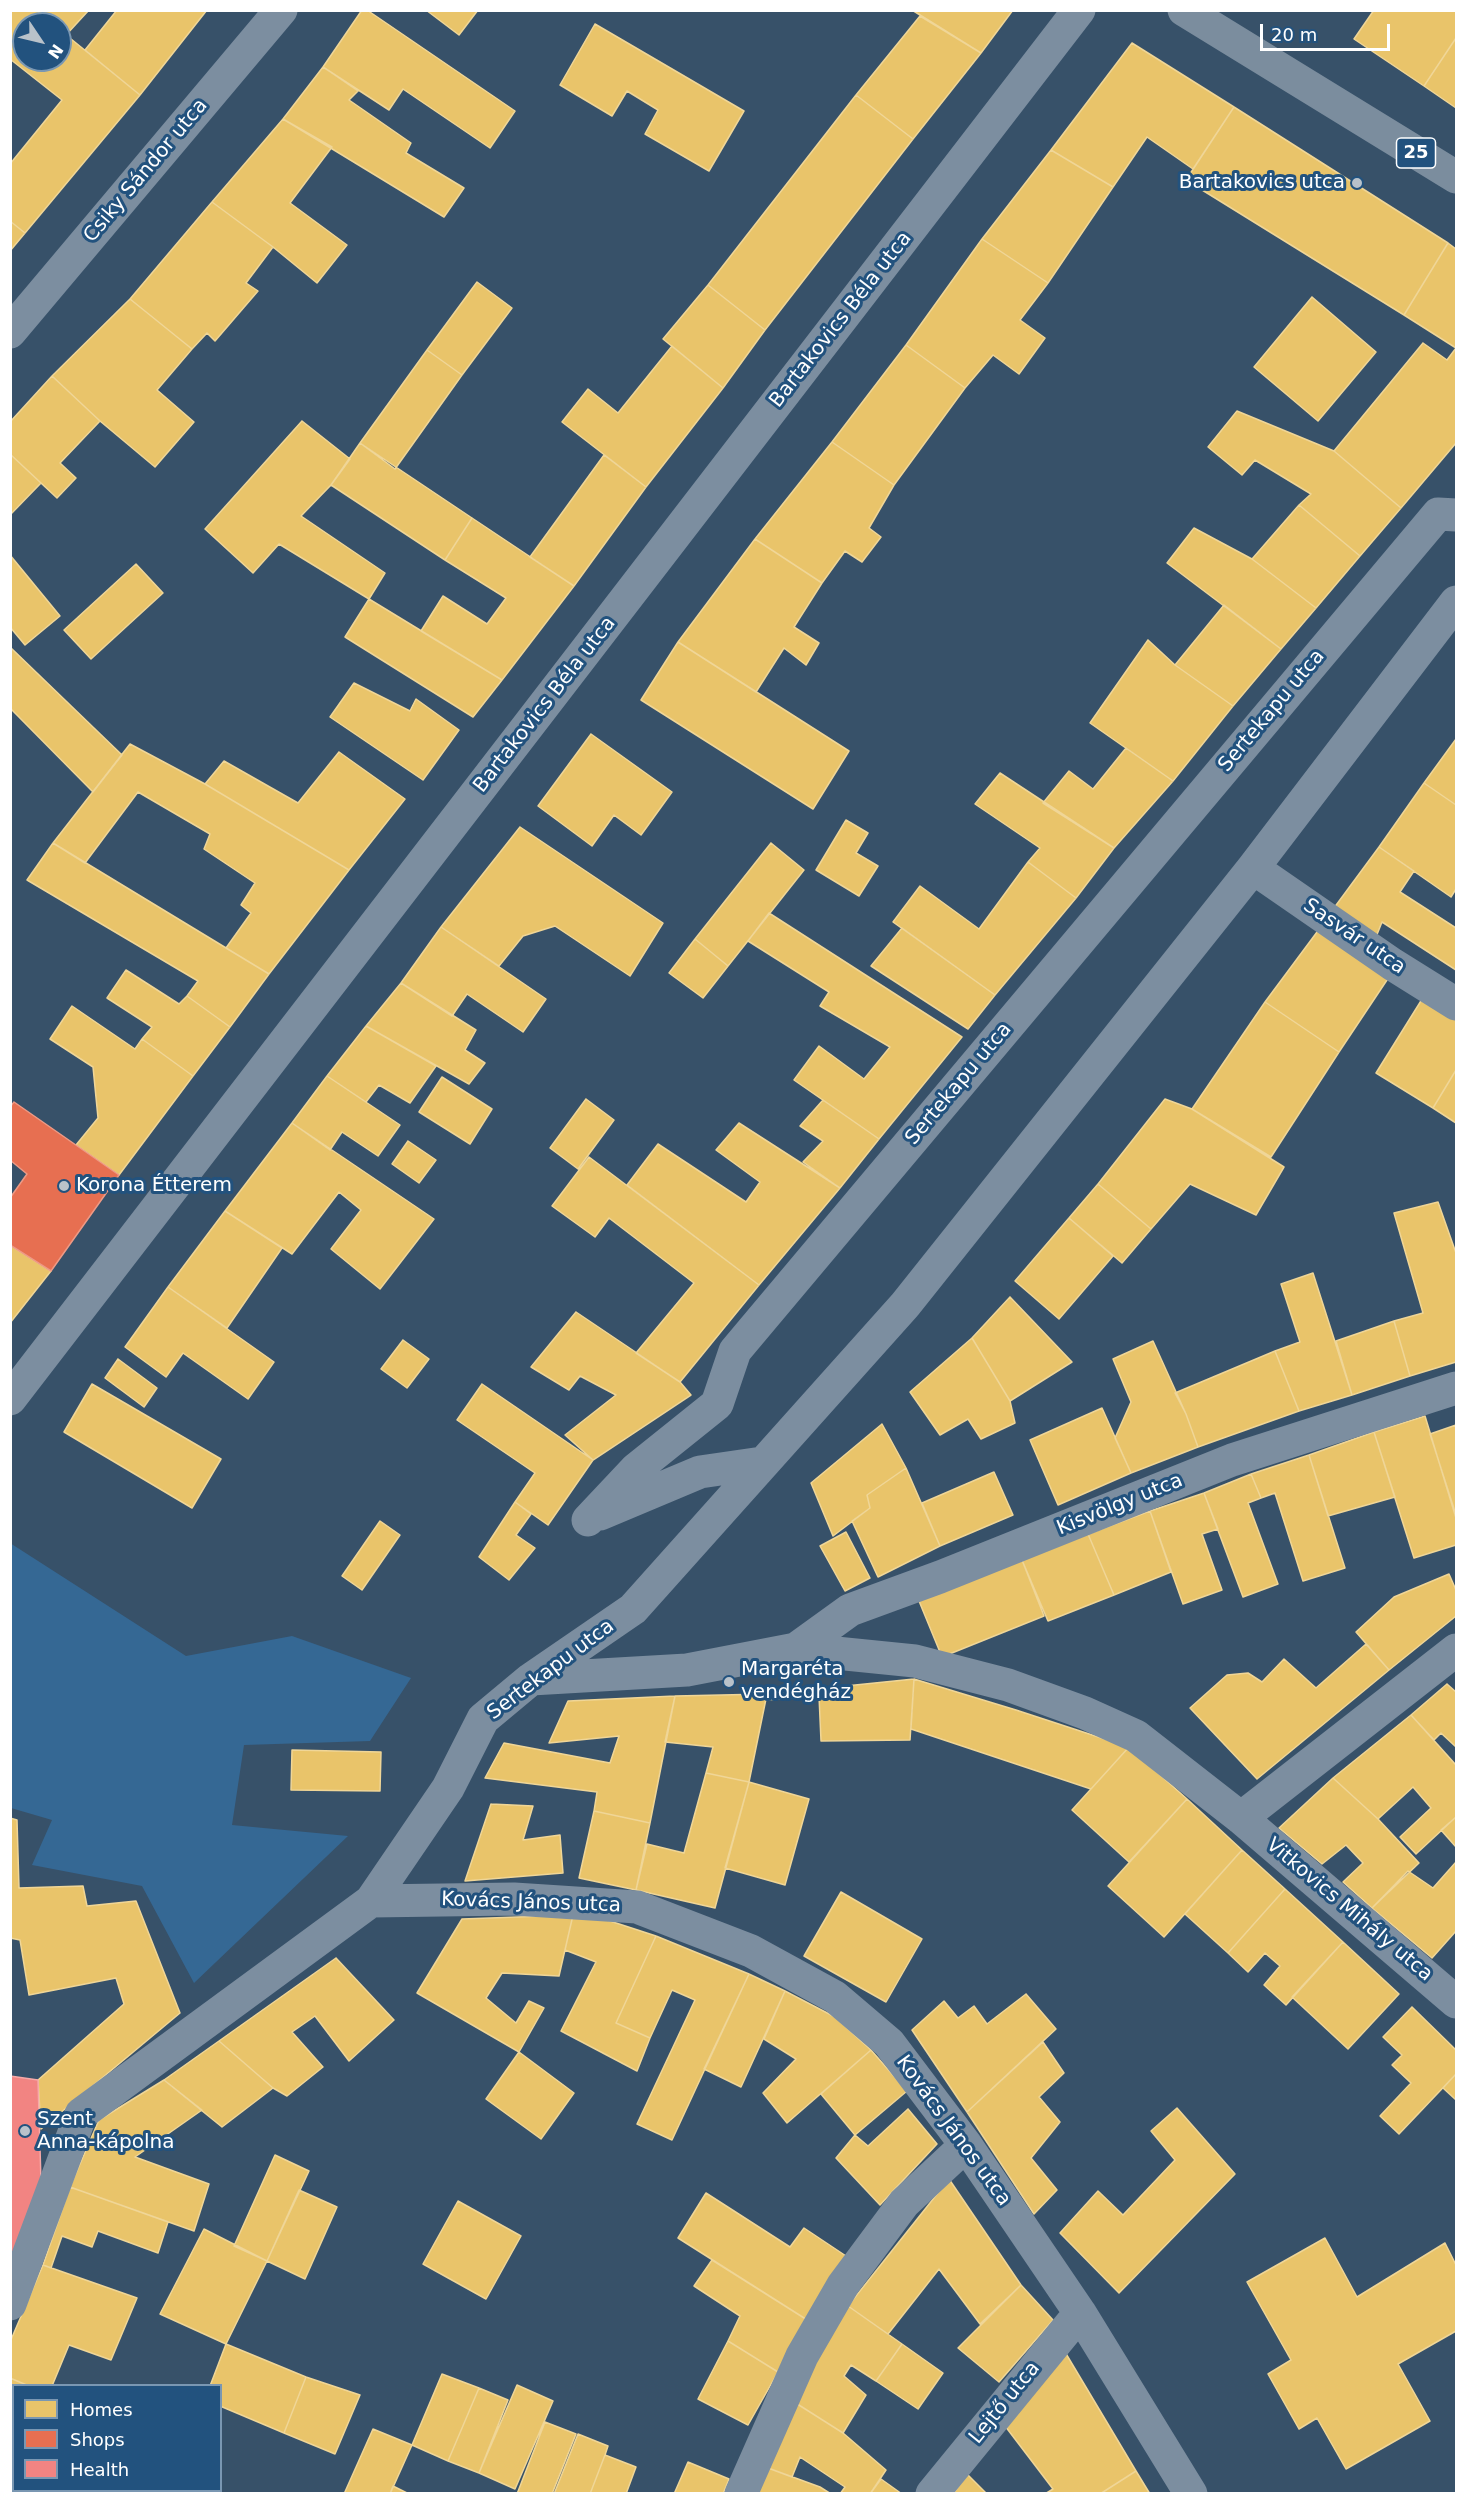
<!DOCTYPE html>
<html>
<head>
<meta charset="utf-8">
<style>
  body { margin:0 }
  #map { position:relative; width:1467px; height:2504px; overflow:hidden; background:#375169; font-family:"DejaVu Sans",sans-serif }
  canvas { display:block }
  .frame { position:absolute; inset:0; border:12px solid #fff; pointer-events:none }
  .legend { position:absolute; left:12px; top:2384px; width:210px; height:108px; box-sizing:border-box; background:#22527e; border:2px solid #7a97b2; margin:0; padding:8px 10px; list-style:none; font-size:18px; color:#fff }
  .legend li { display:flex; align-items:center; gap:12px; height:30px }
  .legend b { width:30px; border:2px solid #7a97b2 }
  .north { position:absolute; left:12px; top:12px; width:60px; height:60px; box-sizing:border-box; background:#22527e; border:2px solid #7a97b2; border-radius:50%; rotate:125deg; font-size:16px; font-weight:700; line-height:24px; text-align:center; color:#fff }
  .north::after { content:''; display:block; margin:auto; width:21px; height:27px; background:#b9c2ca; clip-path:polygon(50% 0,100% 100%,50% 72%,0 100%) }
  .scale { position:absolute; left:1260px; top:24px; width:130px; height:27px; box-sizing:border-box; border:3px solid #fff; border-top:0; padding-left:8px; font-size:18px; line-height:21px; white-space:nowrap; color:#fff; -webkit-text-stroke:4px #22527e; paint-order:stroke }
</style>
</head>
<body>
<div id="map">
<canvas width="1467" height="2504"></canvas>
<div class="frame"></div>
<ul class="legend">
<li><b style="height:16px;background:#e9c46a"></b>Homes</li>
<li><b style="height:16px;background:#e76f51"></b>Shops</li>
<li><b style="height:16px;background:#f28482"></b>Health</li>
</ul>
<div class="north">N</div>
<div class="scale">20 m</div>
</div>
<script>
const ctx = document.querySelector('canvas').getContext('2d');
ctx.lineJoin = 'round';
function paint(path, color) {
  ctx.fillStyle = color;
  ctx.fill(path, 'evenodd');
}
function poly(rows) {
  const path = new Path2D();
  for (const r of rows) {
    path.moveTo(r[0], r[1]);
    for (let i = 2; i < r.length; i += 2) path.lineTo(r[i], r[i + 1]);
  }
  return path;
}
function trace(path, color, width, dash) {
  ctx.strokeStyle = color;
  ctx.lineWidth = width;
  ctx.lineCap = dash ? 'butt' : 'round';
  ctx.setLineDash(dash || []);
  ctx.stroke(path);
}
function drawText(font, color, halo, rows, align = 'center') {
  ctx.font = font + ' "DejaVu Sans",sans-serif';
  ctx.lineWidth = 6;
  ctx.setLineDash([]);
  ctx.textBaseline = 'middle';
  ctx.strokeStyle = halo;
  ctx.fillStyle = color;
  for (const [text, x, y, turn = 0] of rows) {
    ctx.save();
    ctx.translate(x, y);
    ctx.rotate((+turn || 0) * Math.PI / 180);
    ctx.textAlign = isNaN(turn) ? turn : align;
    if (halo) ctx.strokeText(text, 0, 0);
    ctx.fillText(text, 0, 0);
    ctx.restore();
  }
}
const green = poly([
  [10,1543,186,1656,292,1636,411,1678,370,1741,244,1745,232,1825,348,1836,194,1983,142,1886,32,1865,52,1820,11,1808]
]);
const homes = poly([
  [10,10,36,10,53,24,24,24,24,60,60,60,60,30,140,95,25,233,10,221,10,164,62,100,10,59,10,10],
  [36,10,89,10,66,35,60,30,60,24,53,24,36,10],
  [117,10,207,10,140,95,85,50,117,10],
  [362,10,367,10,515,111,490,148,403,89,389,110,323,67,362,10],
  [426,10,478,10,459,35,426,10],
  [912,10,1013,10,981,53,912,10],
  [1374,10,1456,10,1456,38,1424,86,1354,39,1374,10],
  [920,16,981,53,913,139,856,95,920,16],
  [595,24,744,111,709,171,645,134,658,110,627,91,612,116,560,85,595,24],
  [1456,38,1456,108,1424,86,1456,38],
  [1132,43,1234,107,1193,169,1147,137,1113,187,1051,150,1132,43],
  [323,67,358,91,349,100,411,143,406,153,464,188,444,217,283,119,323,67],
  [856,95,913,139,765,330,708,285,856,95],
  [1234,107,1448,243,1404,315,1186,180,1234,107],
  [283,119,332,147,290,203,347,245,317,283,273,247,212,202,283,119],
  [1051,150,1113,187,1048,283,982,239,1051,150],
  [212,202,273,247,246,283,258,291,215,341,207,333,192,349,130,299,212,202],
  [10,221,25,233,10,251,10,221],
  [982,239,1048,283,1020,320,1045,338,1019,374,993,355,965,388,906,345,982,239],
  [1448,243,1456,249,1456,348,1404,315,1448,243],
  [477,282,512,308,462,375,427,350,477,282],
  [708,285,765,330,723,388,663,339,708,285],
  [1312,297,1376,352,1318,421,1254,367,1312,297],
  [130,299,192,349,157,390,194,422,155,467,100,421,52,376,130,299],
  [1423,343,1447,360,1456,348,1456,443,1401,508,1334,451,1423,343],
  [906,345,965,388,894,485,832,442,906,345],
  [672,346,723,388,646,487,562,422,588,389,618,413,672,346],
  [427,350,462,375,395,469,360,443,427,350],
  [52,376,100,421,60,463,76,478,57,498,10,454,10,422,52,376],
  [1237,411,1334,451,1401,508,1360,556,1299,505,1311,494,1255,460,1242,475,1208,447,1237,411],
  [302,421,350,459,331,485,301,516,385,573,369,599,279,544,253,573,205,529,302,421],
  [832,442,894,485,869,528,881,537,862,562,845,551,822,583,755,539,832,442],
  [360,443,472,518,445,560,331,485,360,443],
  [10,454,41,483,10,515,10,454],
  [604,455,646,487,574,586,530,557,604,455],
  [1299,505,1360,556,1316,608,1252,559,1299,505],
  [472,518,574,586,502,680,421,631,443,596,487,624,506,598,445,560,472,518],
  [1194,528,1252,559,1316,608,1281,649,1167,563,1194,528],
  [755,539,822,583,794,627,819,643,806,665,784,648,756,692,678,642,755,539],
  [10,555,60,616,25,645,10,627,10,555],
  [136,564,163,593,91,659,64,630,136,564],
  [369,599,502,680,473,717,345,637,369,599],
  [1224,605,1281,649,1233,706,1175,665,1224,605],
  [1148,640,1175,665,1233,706,1173,781,1090,723,1148,640],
  [678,642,849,751,813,809,641,700,678,642],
  [10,647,122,755,93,792,10,708,10,647],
  [354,683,410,711,416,699,459,730,423,780,330,717,354,683],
  [591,734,672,792,641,835,614,815,592,846,538,806,591,734],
  [1456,739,1456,805,1424,783,1456,739],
  [130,744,205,784,349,870,269,974,226,948,251,913,241,905,255,883,204,849,210,834,138,792,85,863,53,843,130,744],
  [1126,748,1173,781,1114,848,1043,803,1069,771,1093,789,1126,748],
  [339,752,405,799,349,870,205,784,224,761,298,803,339,752],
  [1000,773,1114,848,1076,898,1028,862,1040,848,975,804,1000,773],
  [1424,783,1456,805,1456,889,1451,897,1379,847,1424,783],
  [846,820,868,833,856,853,878,866,859,896,816,870,846,820],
  [520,827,663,923,630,976,555,926,523,936,499,966,441,927,520,827],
  [53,843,269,974,230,1027,187,996,198,981,27,880,53,843],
  [771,843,804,870,728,966,695,939,771,843],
  [1379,847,1414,871,1400,892,1456,928,1456,970,1382,922,1374,942,1331,912,1379,847],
  [1028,862,1076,898,995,995,893,922,920,886,979,929,1028,862],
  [769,913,962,1037,879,1139,794,1080,819,1046,864,1079,890,1047,820,1006,829,992,748,941,769,913],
  [441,927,546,999,523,1032,467,994,452,1016,401,983,441,927],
  [902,928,995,995,968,1029,871,966,902,928],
  [1320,928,1389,977,1339,1052,1265,1002,1320,928],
  [695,939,728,966,703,998,669,973,695,939],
  [126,970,179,1004,187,996,230,1027,193,1076,142,1039,152,1027,107,998,126,970],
  [401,983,476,1030,465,1050,485,1063,469,1084,366,1026,401,983],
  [1424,996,1456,1016,1456,1070,1433,1108,1376,1073,1424,996],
  [1265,1002,1339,1052,1271,1157,1192,1109,1265,1002],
  [72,1006,135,1049,142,1039,193,1076,119,1175,76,1145,98,1118,93,1067,50,1039,72,1006],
  [366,1026,436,1066,410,1103,379,1085,366,1102,327,1076,366,1026],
  [1456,1070,1456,1123,1433,1108,1456,1070],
  [327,1076,400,1125,378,1156,342,1132,330,1150,292,1123,327,1076],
  [442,1077,492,1109,470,1144,419,1112,442,1077],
  [586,1099,614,1120,578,1169,550,1148,586,1099],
  [1165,1099,1192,1109,1284,1167,1256,1215,1190,1184,1151,1229,1098,1184,1165,1099],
  [823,1100,879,1139,840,1188,803,1162,823,1141,800,1126,823,1100],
  [292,1123,434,1219,380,1289,331,1249,361,1210,339,1192,292,1254,225,1211,292,1123],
  [739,1123,840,1188,759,1285,627,1185,658,1144,746,1202,760,1182,716,1150,739,1123],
  [408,1141,436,1160,419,1183,392,1164,408,1141],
  [589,1157,759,1285,680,1382,636,1353,694,1283,609,1218,595,1237,552,1206,589,1157],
  [1098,1184,1151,1229,1122,1263,1069,1218,1098,1184],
  [1438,1202,1456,1253,1456,1362,1410,1376,1394,1321,1423,1313,1394,1213,1438,1202],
  [225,1211,282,1248,227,1328,168,1287,225,1211],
  [1069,1218,1113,1256,1059,1319,1015,1281,1069,1218],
  [10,1245,51,1271,10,1323,10,1245],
  [1313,1273,1352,1395,1299,1411,1275,1351,1300,1342,1281,1284,1313,1273],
  [168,1287,274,1362,248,1399,183,1353,166,1377,125,1347,168,1287],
  [1010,1297,1072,1362,1010,1401,972,1338,1010,1297],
  [576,1312,680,1382,691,1395,593,1460,565,1435,616,1395,580,1376,569,1390,531,1367,576,1312],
  [1394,1321,1410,1376,1352,1395,1336,1341,1394,1321],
  [972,1338,1010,1401,1015,1423,981,1439,968,1419,940,1435,910,1392,972,1338],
  [403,1340,429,1359,407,1388,381,1369,403,1340],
  [1153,1341,1186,1414,1198,1447,1131,1473,1115,1438,1131,1402,1113,1359,1153,1341],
  [1275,1351,1299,1411,1198,1447,1186,1414,1175,1393,1275,1351],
  [118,1359,157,1388,144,1407,105,1378,118,1359],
  [92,1384,221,1459,192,1508,64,1432,92,1384],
  [482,1384,593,1460,548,1525,515,1502,535,1473,457,1420,482,1384],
  [1102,1408,1131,1473,1058,1505,1030,1440,1102,1408],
  [1425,1416,1456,1518,1456,1545,1414,1558,1374,1432,1425,1416],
  [882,1424,906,1468,867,1495,870,1508,833,1536,811,1483,882,1424],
  [1456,1425,1456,1515,1430,1434,1456,1425],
  [1374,1432,1395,1497,1328,1516,1309,1455,1374,1432],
  [1309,1455,1345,1568,1303,1581,1275,1493,1261,1498,1251,1474,1309,1455],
  [906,1468,940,1546,878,1577,852,1521,870,1508,867,1495,906,1468],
  [994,1472,1013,1515,940,1546,922,1503,994,1472],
  [1251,1474,1261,1498,1248,1503,1278,1584,1243,1597,1204,1493,1251,1474],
  [1204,1493,1218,1529,1202,1534,1222,1590,1183,1604,1150,1511,1204,1493],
  [515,1502,531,1514,516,1535,535,1548,509,1580,479,1557,515,1502],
  [1150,1511,1171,1572,1114,1595,1088,1534,1150,1511],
  [380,1521,400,1535,362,1590,342,1576,380,1521],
  [846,1532,870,1578,845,1591,820,1546,846,1532],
  [1088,1534,1114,1595,1048,1621,1022,1560,1088,1534],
  [1022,1560,1044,1616,942,1657,919,1601,1022,1560],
  [1449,1574,1456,1590,1456,1616,1389,1670,1356,1632,1394,1597,1449,1574],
  [1366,1644,1389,1670,1257,1779,1190,1708,1227,1675,1248,1673,1262,1682,1284,1659,1316,1688,1366,1644],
  [914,1679,910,1740,821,1741,819,1696,766,1700,767,1694,914,1679],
  [914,1679,1016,1710,1129,1747,1091,1789,911,1729,914,1679],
  [1447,1684,1456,1692,1456,1747,1441,1733,1434,1740,1411,1715,1447,1684],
  [767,1694,749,1782,706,1773,713,1747,665,1742,675,1696,767,1694],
  [675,1696,650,1823,594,1811,597,1792,485,1778,504,1743,610,1763,619,1736,549,1743,568,1701,675,1696],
  [1411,1715,1456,1765,1456,1817,1416,1854,1400,1837,1431,1808,1413,1787,1378,1819,1333,1778,1411,1715],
  [1129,1747,1187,1799,1129,1862,1072,1810,1129,1747],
  [292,1750,381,1752,380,1791,291,1790,292,1750],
  [706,1773,749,1782,715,1908,636,1890,647,1844,684,1853,706,1773],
  [1333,1778,1378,1819,1419,1863,1372,1908,1343,1882,1363,1863,1346,1845,1322,1864,1279,1828,1333,1778],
  [749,1782,809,1799,785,1885,725,1868,749,1782],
  [1187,1799,1242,1850,1164,1937,1108,1886,1187,1799],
  [491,1804,533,1806,523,1840,560,1835,563,1873,465,1881,491,1804],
  [594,1811,650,1823,636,1890,579,1878,594,1811],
  [1456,1817,1456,1847,1441,1830,1456,1817],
  [10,1818,17,1820,19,1888,83,1886,87,1906,136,1901,180,2013,41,2129,38,2080,124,2004,116,1978,29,1995,20,1940,10,1938,10,1818],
  [1242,1850,1285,1889,1228,1953,1185,1914,1242,1850],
  [1456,1862,1456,1931,1432,1958,1372,1908,1408,1871,1433,1888,1456,1862],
  [1285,1889,1343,1942,1286,2005,1264,1985,1280,1966,1265,1953,1248,1972,1228,1953,1285,1889],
  [841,1892,922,1939,886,2002,804,1956,841,1892],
  [573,1915,559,1976,502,1973,486,1998,516,2023,529,2001,544,2008,519,2052,417,1993,462,1919,573,1915],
  [573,1915,607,1920,656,1936,616,2023,650,2038,637,2071,561,2031,596,1962,565,1950,573,1915],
  [656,1936,749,1974,672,2140,637,2124,695,2000,672,1990,650,2038,616,2023,656,1936],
  [1343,1942,1399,1994,1348,2049,1292,1997,1343,1942],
  [336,1958,394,2020,349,2061,315,2016,292,2032,323,2067,287,2096,273,2088,219,2041,336,1958],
  [749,1974,785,1991,741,2087,704,2069,749,1974],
  [785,1991,835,2017,871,2050,787,2123,763,2093,796,2059,764,2039,785,1991],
  [1026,1994,1056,2029,967,2112,912,2030,944,2001,958,2018,974,2006,987,2024,1026,1994],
  [1412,2007,1456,2050,1456,2074,1399,2134,1380,2116,1411,2083,1392,2065,1402,2055,1383,2037,1412,2007],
  [219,2041,273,2088,222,2127,164,2080,219,2041],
  [1043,2042,1064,2073,1039,2097,1060,2122,1031,2158,1057,2190,1034,2214,967,2112,1043,2042],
  [871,2050,907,2091,855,2135,821,2094,871,2050],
  [519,2052,574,2093,541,2139,486,2099,519,2052],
  [1456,2074,1456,2100,1443,2088,1456,2074],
  [164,2080,202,2110,135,2157,209,2184,194,2231,70,2187,99,2120,164,2080],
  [1177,2108,1235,2174,1119,2293,1060,2233,1098,2191,1123,2215,1175,2160,1151,2131,1177,2108],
  [908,2109,937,2144,880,2205,836,2158,855,2135,868,2146,908,2109],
  [275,2155,309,2171,267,2261,234,2246,275,2155],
  [949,2179,1021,2285,980,2324,939,2269,888,2334,848,2306,949,2179],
  [70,2187,168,2222,158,2253,98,2231,92,2247,62,2236,51,2268,43,2265,70,2187],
  [299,2190,337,2207,305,2279,267,2261,299,2190],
  [706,2193,790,2247,804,2228,852,2260,812,2323,678,2238,706,2193],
  [458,2201,521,2236,486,2299,423,2264,458,2201],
  [204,2229,267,2261,226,2344,160,2314,204,2229],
  [1325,2238,1357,2297,1445,2243,1456,2265,1456,2331,1398,2364,1430,2421,1346,2469,1317,2418,1299,2429,1268,2374,1291,2360,1247,2282,1325,2238],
  [712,2260,812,2323,778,2372,728,2341,740,2316,694,2286,712,2260],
  [43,2265,137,2298,111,2360,69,2345,52,2386,29,2386,10,2378,10,2342,43,2265],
  [1021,2285,1053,2320,999,2382,958,2348,1021,2285],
  [848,2306,902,2344,876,2381,851,2365,844,2376,866,2395,843,2433,791,2400,848,2306],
  [728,2341,778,2372,748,2425,698,2399,728,2341],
  [226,2344,306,2377,284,2433,220,2406,220,2386,210,2386,226,2344],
  [902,2344,943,2373,918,2409,876,2381,902,2344],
  [1062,2347,1136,2471,1100,2494,1045,2494,1053,2489,1002,2422,1062,2347],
  [442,2374,479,2388,448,2461,412,2445,442,2374],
  [306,2377,360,2395,335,2454,284,2433,306,2377],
  [10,2378,29,2386,14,2386,14,2438,10,2445,10,2378],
  [517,2385,553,2401,515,2489,479,2473,517,2385],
  [479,2388,508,2400,479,2473,448,2461,479,2388],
  [791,2400,843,2433,886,2470,870,2494,840,2494,845,2487,800,2457,792,2477,768,2468,791,2400],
  [545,2422,576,2434,552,2494,517,2494,545,2422],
  [373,2429,412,2445,390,2494,344,2494,373,2429],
  [578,2434,608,2446,605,2455,590,2494,554,2494,578,2434],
  [605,2455,636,2467,626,2494,590,2494,605,2455],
  [688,2462,729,2479,723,2494,674,2494,688,2462],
  [10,2466,14,2468,14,2490,56,2490,57,2494,10,2494,10,2466],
  [768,2468,820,2487,831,2494,756,2494,768,2468],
  [1136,2471,1150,2494,1100,2494,1136,2471],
  [967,2474,987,2494,953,2494,967,2474],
  [881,2479,902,2494,870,2494,881,2479],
  [393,2486,409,2494,390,2494,393,2486],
  [79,2490,138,2490,137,2494,78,2494,79,2490]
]);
const shops = poly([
  [14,1102,119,1175,51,1271,10,1245,10,1198,27,1174,10,1160,10,1107,14,1102]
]);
const health = poly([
  [10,2076,38,2080,41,2182,10,2279,10,2076]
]);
const street = poly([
  [10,332,281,10],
  [1253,868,1392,964,1456,1004],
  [10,1399,1079,10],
  [600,1514,700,1472,762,1463],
  [588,1520,636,1469,717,1404,735,1351,1438,514,1456,515],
  [796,1649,850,1610,940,1577,1232,1460,1456,1388],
  [531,1679,687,1670,796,1649,915,1661,1008,1685,1085,1713,1136,1736,1241,1818,1456,2002],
  [1241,1818,1456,1650],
  [371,1901,448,1788,483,1719,531,1679,633,1609,905,1305,1253,868,1456,602],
  [10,2304,81,2114,371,1901,514,1899,637,1907,751,1951,835,1997,889,2043,966,2145,1080,2313,1191,2494],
  [741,2494,802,2356,843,2285,904,2203,966,2145],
  [932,2494,1080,2313]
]);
const primary = poly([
  [1184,10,1456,177]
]);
const markers = [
  [1357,183,6,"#b9c2ca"],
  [64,1186,6,"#b9c2ca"],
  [729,1682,6,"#b9c2ca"],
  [25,2131,6,"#b9c2ca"]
];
const shields = [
  [1416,153,39]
];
const shieldNames = [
  ["25",1416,153]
];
const streetNames = [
  ["Csiky Sándor utca",146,171,-50],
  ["Bartakovics Béla utca",841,320,-52],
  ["Bartakovics Béla utca",545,705,-52],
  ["Sertekapu utca",1272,711,-50],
  ["Sasvár utca",1354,937,34],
  ["Sertekapu utca",959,1084,-50],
  ["Kisvölgy utca",1120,1505,-22],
  ["Sertekapu utca",551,1670,-37],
  ["Kovács János utca",531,1903,2],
  ["Vitkovics Mihály utca",1349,1910,40],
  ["Kovács János utca",953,2131,54],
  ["Lejtő utca",1005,2403,-51]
];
const poiNames = [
  ["Bartakovics utca",1345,183,"right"],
  ["Korona Étterem",76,1186],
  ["Margaréta",741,1670],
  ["vendégház",741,1693],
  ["Szent",37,2120],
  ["Anna-kápolna",37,2143]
];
paint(green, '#356894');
paint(homes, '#e9c46a');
trace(homes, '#f0d697', 1.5);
paint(shops, '#e76f51');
trace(shops, '#ee9a85', 1.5);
paint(health, '#f28482');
trace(health, '#f6a9a8', 1.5);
trace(street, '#7c8ea0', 33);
trace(primary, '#7b8d9e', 33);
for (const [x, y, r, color] of markers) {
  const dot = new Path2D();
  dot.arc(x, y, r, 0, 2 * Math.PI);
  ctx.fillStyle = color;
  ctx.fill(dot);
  trace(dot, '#22527e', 2);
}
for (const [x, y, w] of shields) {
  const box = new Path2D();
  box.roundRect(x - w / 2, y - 15, w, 30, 4.5);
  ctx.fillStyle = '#22527e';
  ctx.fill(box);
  trace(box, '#fff', 1.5);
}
drawText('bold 18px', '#fff', null, shieldNames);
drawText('20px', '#fff', '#22527e', streetNames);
drawText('20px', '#fff', '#22527e', poiNames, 'left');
</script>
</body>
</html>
